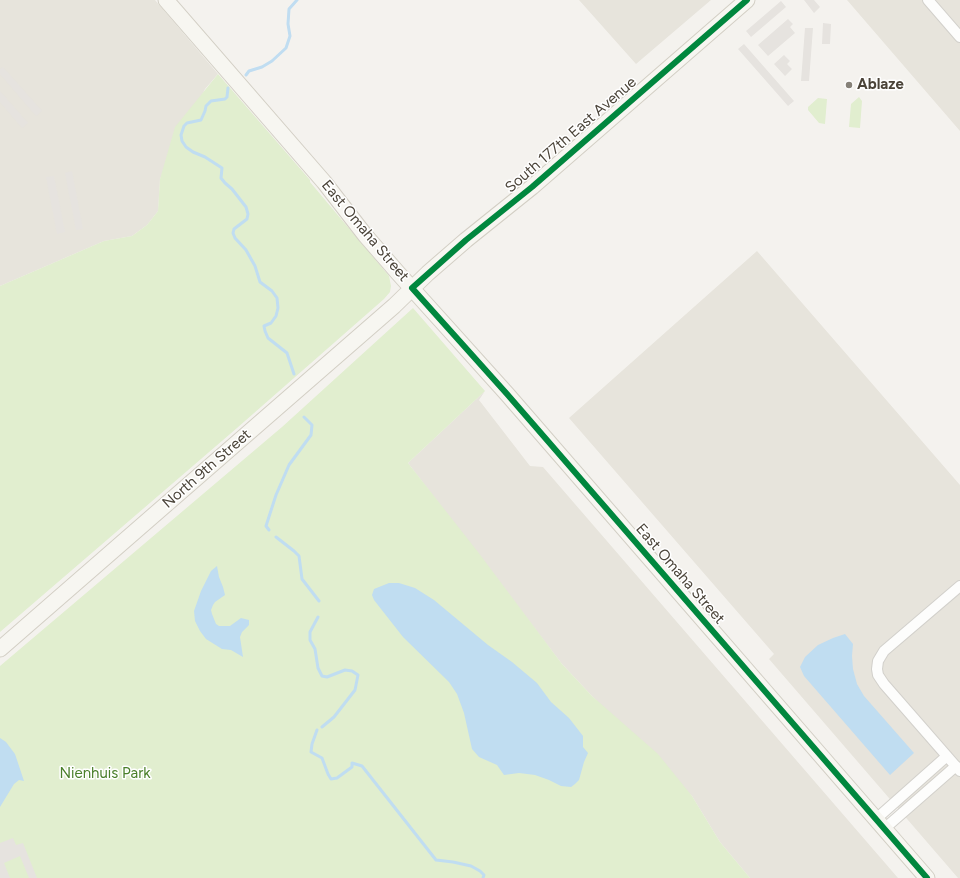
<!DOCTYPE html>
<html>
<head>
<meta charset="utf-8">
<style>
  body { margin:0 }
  canvas { display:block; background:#f4f2ee }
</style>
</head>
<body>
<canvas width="960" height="878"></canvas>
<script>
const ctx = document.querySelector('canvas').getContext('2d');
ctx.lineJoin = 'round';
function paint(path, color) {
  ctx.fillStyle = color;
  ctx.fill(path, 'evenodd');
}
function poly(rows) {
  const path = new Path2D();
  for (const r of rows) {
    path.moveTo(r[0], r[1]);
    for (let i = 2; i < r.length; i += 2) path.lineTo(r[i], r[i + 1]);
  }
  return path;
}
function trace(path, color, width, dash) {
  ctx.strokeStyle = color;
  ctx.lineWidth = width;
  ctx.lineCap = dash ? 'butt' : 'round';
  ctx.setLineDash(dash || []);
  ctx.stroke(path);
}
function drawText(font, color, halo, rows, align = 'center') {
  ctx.font = font + ' Figtree,sans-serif';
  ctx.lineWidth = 3;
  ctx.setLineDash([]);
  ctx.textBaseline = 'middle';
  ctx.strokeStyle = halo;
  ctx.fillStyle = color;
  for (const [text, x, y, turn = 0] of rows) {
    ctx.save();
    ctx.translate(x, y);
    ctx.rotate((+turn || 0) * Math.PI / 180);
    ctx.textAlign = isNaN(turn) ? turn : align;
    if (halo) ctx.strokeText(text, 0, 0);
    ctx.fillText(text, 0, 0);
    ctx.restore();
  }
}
const residential = poly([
  [0,0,155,0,218,74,205,89,160,179,158,211,147,225,132,236,104,241,0,286],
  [579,0,711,0,636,64],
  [847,0,960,0,960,131],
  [757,251,960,485,960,878,958,878,769,659,774,654,569,418],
  [485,391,479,400,530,466,543,467,898,878,750,878,720,842,692,796,592,696,562,664,408,463]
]);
const green = poly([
  [218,74,310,180,310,182,389,276,391,286,390,292,384,299,237,428,0,632,0,286,104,241,132,236,147,225,158,211,160,179,175,127],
  [859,97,862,101,860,128,849,127,851,104],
  [818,98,827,99,825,124,819,123,808,110,808,107],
  [413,308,485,391,408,463,478,552,562,664,592,696,658,754,692,796,720,842,750,878,0,878,0,666,282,427]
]);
const parking = poly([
  [804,0,814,0,820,7,814,13],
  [781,1,786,7,751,37,746,31],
  [788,19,793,24,790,27,795,33,768,56,758,45],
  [823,23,831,24,830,44,822,44],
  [805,28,813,28,809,81,801,81],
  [744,44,794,101,788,106,738,49],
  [784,55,790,61,787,64,792,69,785,76,774,64],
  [3,67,42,111,36,116,0,74,0,69],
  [0,91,28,123,22,128,0,102],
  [72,171,83,229,76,230,65,173],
  [54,176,65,232,57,234,46,177],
  [13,838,16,845,23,843,37,878,29,878,20,856,4,863,10,878,0,878,0,843]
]);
const water = poly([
  [217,566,219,577,223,587,225,595,215,602,213,605,211,610,212,614,216,624,219,626,230,626,241,618,249,620,249,625,242,632,240,637,243,657,231,650,222,649,206,639,200,631,195,621,194,611,201,591,211,571],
  [389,583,399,583,415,588,434,600,488,645,512,662,537,683,551,702,569,718,583,736,583,747,588,753,584,762,579,780,575,784,571,787,561,786,549,780,535,775,519,773,504,775,497,765,479,757,472,749,464,713,457,694,449,682,403,637,374,600,372,595,374,589],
  [845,634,853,644,852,656,853,669,857,684,864,696,914,753,890,775,804,676,800,667,805,657,818,645,833,638],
  [0,738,6,742,15,754,24,781,19,780,14,784,0,807]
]);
const stream = poly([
  [246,75,249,71,262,67,272,61,286,48,290,36,288,24,289,9,297,0],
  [228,88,227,97,225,99,211,101,206,106,205,111,201,120,187,123,184,126,181,135,182,141,186,147,193,152,205,157,222,168,221,178,225,183,232,189,246,207,248,214,247,219,234,229,233,233,235,238,246,250,255,266,260,282,272,291,277,298,278,308,276,316,271,323,264,326,265,331,268,338,287,353,294,374],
  [269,530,266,526,276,495,289,465,311,435,312,425,304,417],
  [276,537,294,551,299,556,302,579,319,601],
  [318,617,310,632,310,640,315,649,318,668,322,676,327,677,345,670,352,671,358,675,355,690,334,717,322,727],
  [317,730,312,744,311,752,322,758,328,774,331,779,337,778,352,767,352,763,362,766,436,860,453,862,471,866,480,871,484,875,483,878]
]);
const street = poly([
  [928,0,960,37],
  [960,586,884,651,878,661,877,669,878,675,884,684,960,771],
  [876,819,947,756],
  [884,829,956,766]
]);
const secondary = poly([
  [166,0,324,182,365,235,398,273,507,394,927,878],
  [0,649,394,306,428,273,466,240,532,187,747,0]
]);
const cycleway = poly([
  [747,0,532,187,466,240,412,288,507,394,927,878]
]);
const markers = [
  [849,85,4,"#868178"]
];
const poiNames = [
  ["Ablaze",857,85]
];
const streetNames = [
  ["South 177th East Avenue",571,135,-41],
  ["East Omaha Street",365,231,50],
  ["North 9th Street",207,469,-41],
  ["East Omaha Street",680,574,49]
];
const parkNames = [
  ["Nienhuis Park",105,774]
];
paint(residential, '#e7e4dc');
paint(green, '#e1eecf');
paint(parking, '#e6e3df');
paint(water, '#c0ddf1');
trace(stream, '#c0ddf1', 3);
trace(street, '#d2d0cb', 12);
trace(secondary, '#d3cfc5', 17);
trace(street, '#fdfdfc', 10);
trace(secondary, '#f7f6f1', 15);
trace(cycleway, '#00873e', 6);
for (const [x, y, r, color] of markers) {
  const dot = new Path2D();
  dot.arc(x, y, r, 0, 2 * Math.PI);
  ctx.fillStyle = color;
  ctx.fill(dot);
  trace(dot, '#fff', 1.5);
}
drawText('bold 15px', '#4b4439', '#fff', poiNames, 'left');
drawText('15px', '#4b4439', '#fff', streetNames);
drawText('15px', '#4a7f2a', '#fff', parkNames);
</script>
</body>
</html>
